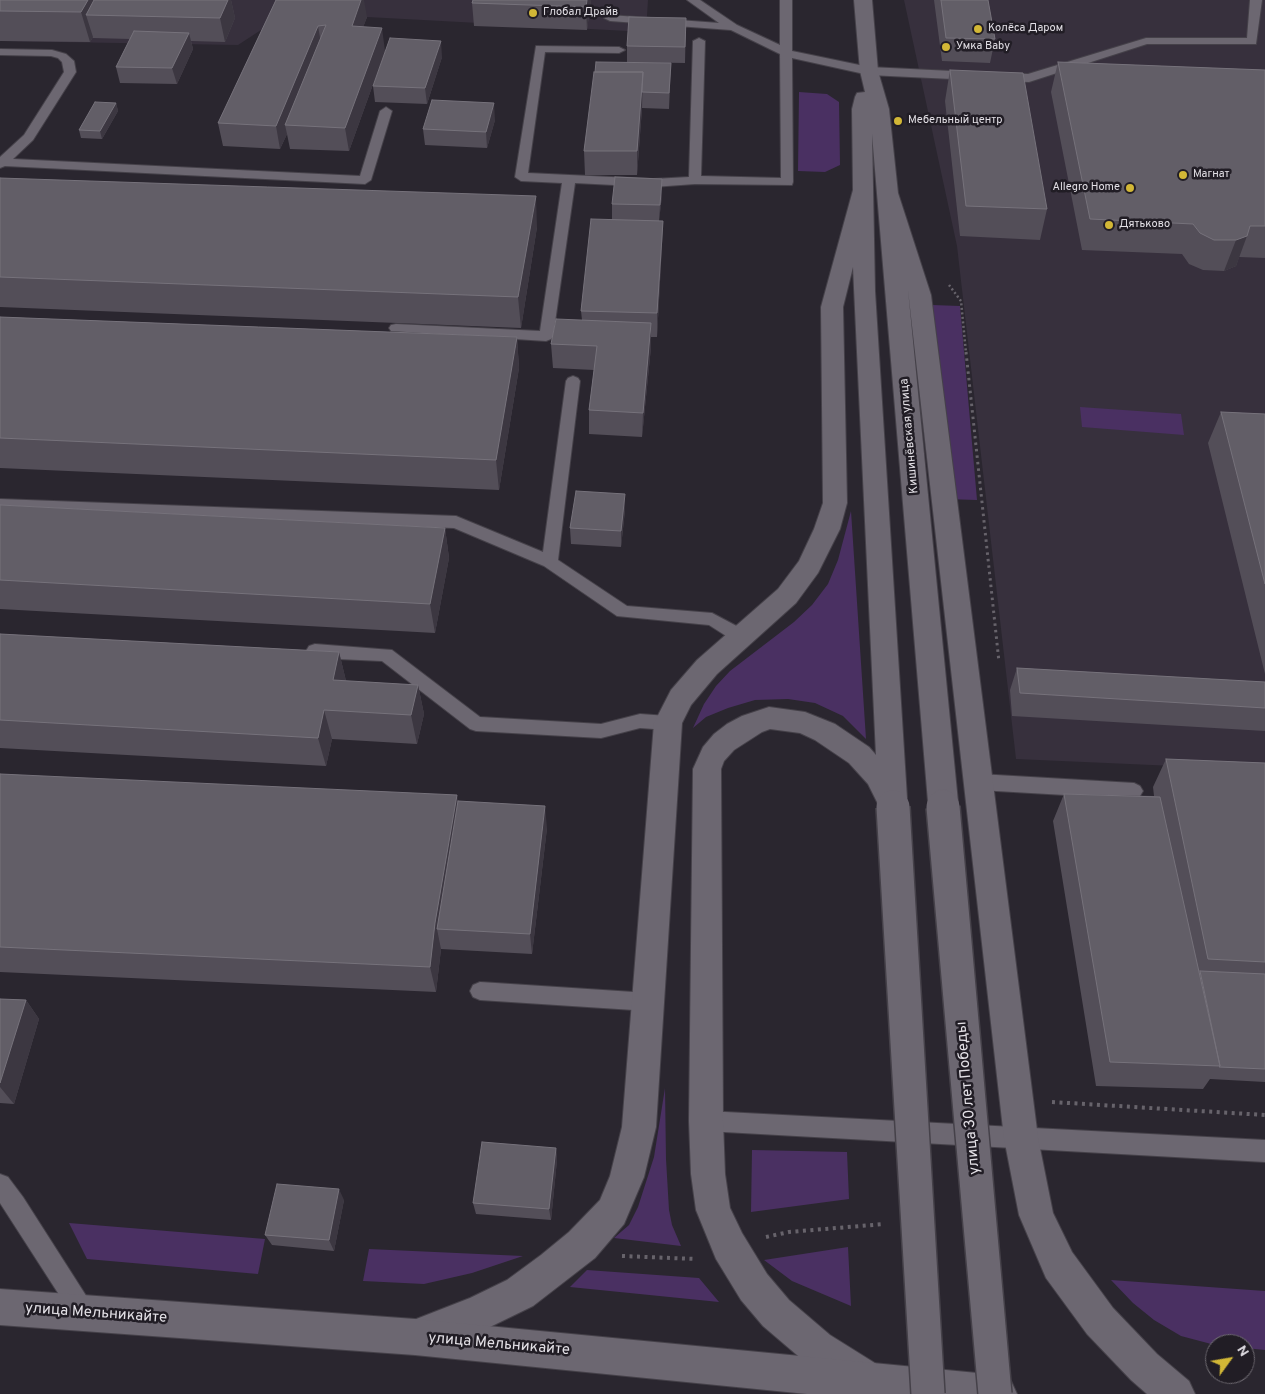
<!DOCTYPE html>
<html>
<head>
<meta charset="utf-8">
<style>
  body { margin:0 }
  #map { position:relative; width:1265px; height:1394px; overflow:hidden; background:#2a262f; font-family:Overpass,sans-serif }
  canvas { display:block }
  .north { position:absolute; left:1205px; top:1334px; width:50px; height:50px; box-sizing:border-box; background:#211d25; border:1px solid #6f6b72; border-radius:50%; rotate:58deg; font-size:14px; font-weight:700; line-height:20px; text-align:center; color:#e3e0e6 }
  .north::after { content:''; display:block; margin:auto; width:18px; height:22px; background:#d2b736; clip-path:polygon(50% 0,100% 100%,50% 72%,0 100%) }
</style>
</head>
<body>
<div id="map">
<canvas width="1265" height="1394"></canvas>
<div class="north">N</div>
</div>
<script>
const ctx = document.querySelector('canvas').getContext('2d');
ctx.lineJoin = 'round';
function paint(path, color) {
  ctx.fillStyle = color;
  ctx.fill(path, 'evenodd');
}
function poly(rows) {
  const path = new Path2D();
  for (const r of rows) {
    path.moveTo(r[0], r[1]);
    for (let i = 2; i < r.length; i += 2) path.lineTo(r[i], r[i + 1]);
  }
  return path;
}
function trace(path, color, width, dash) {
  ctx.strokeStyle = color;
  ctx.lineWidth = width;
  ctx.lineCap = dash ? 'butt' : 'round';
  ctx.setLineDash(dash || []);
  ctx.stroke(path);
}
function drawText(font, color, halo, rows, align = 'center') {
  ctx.font = font + ' Overpass,sans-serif';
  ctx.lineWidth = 5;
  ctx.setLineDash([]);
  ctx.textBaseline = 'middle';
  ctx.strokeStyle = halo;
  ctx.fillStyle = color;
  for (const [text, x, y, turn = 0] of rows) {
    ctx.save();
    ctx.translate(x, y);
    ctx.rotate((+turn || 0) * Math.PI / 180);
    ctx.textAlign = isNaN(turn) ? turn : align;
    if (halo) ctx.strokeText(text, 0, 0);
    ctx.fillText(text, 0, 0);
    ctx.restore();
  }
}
const built = poly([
  [0,0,648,0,646,32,367,17,284,15,238,45,0,41],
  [904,0,1265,0,1265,770,1016,759,957,246]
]);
const green = poly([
  [799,92,827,94,839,102,840,165,825,172,798,171],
  [932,305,960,306,977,500,945,499],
  [1080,407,1181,414,1184,435,1082,427],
  [851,511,866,739,843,716,815,703,788,699,755,700,728,708,706,717,693,728,704,704,716,686,730,671,794,622,812,605,828,584,838,560],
  [665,1088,666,1159,669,1210,672,1225,681,1246,614,1238,629,1225,638,1207,654,1157],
  [752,1150,847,1152,849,1199,751,1212],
  [69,1223,265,1239,258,1274,87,1259],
  [848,1247,851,1306,792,1281,764,1260],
  [369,1249,523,1256,472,1273,424,1284,363,1281],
  [587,1270,699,1278,719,1302,570,1287],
  [1111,1280,1265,1291,1265,1350,1245,1348,1245,1344,1215,1345,1181,1336,1154,1320,1133,1303]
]);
const pathFar2 = poly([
  [949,285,961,301,966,353]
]);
const pathFar1 = poly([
  [966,352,999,662]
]);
const path = poly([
  [1052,1102,1265,1115],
  [766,1237,789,1232,884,1224],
  [622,1256,696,1259]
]);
const service = poly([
  [687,0,700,0,737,25,780,45,780,0,792,0,792,51,869,67,973,72,979,76,973,80,869,75,792,58,793,182,792,185,695,184,653,187,575,183,553,336,551,339,546,341,391,331,389,328,391,325,396,324,540,331,562,183,521,181,515,177,536,46,619,47,625,50,619,53,545,52,528,173,653,179,689,177,693,41,699,38,705,41,701,176,781,178,780,54,731,30,610,21,604,18,610,15,719,23,687,0],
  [1250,0,1262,0,1256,44,1147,44,1029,82,999,81,993,77,999,73,1028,74,1146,38,1247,38,1250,0],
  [0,49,52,50,66,54,74,61,76,72,33,140,13,159,360,176,380,111,386,107,392,111,371,180,365,184,5,166,0,168,0,157,24,135,64,72,62,62,58,58,51,56,0,55,0,49],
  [573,376,578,378,580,381,558,560,627,606,712,613,746,631,748,636,746,641,740,642,734,641,709,625,617,616,544,566,454,528,0,511,0,499,456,516,543,552,566,381,568,378,573,376],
  [315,644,392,650,480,717,601,724,640,714,668,716,674,718,677,723,674,728,668,730,640,728,601,738,476,731,470,729,382,661,315,658,309,656,306,651,309,646,315,644],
  [979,774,1134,783,1140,786,1143,791,1140,796,1134,799,979,790,973,787,970,782,973,777,979,774],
  [480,982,649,993,656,995,659,1002,656,1009,649,1011,480,1000,473,997,470,991,473,985,480,982],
  [706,1111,1265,1140,1265,1162,706,1131,698,1128,695,1121,698,1114,706,1111],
  [0,1174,8,1177,23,1197,92,1305,96,1313,92,1321,84,1325,76,1321,0,1203,0,1174]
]);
const tertiary = poly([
  [854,0,872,0,878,71,889,109,898,193,931,295,1038,1138,1053,1213,1072,1252,1113,1308,1157,1354,1189,1381,1195,1394,1147,1394,1131,1380,1087,1334,1046,1278,1019,1215,1004,1138,908,290,958,802,953,811,943,814,933,811,928,802,872,134,875,291,907,798,906,801,908,805,903,814,893,817,883,814,868,784,849,763,815,740,800,733,770,729,762,732,734,750,724,761,721,769,723,1121,725,1174,730,1208,742,1233,767,1274,789,1300,830,1335,878,1365,884,1378,878,1391,871,1394,859,1394,852,1391,804,1361,763,1326,741,1300,716,1259,696,1210,691,1174,689,1121,693,769,703,747,714,734,727,724,742,716,769,707,805,712,835,724,869,747,876,755,853,267,843,307,847,503,840,529,818,573,796,603,717,674,691,705,682,723,656,1127,644,1177,624,1224,595,1258,533,1306,492,1326,419,1354,406,1349,401,1336,406,1323,470,1298,507,1280,541,1255,569,1232,600,1200,610,1176,622,1127,654,723,671,690,697,660,778,589,799,561,814,529,823,503,821,307,853,190,852,109,855,97,857,93,865,92,860,71,854,0]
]);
const secondary = poly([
  [0,1289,415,1319,998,1375,1011,1381,1017,1394,807,1394,415,1355,0,1325,0,1289]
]);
const tertiaryBridgeFar1 = poly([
  [943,802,944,808],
  [893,805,893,808]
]);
const tertiaryBridge = poly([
  [893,807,928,1394],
  [943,807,995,1394]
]);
const wall = poly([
  [0,0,231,0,235,18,225,42,191,41,193,49,177,84,120,83,116,67,130,39,93,38,93,37,90,42,0,41],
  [276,0,367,17,363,27,385,51,349,151,290,149,287,134,280,149,223,146,218,123],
  [473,0,591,0,587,30,474,26,472,3],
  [934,0,988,0,995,39,990,63,942,61],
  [686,18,685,63,627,62,627,46],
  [442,57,427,104,375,102,373,86],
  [1058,62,1265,70,1265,258,1239,257,1236,266,1224,271,1203,270,1189,264,1182,254,1082,250,1051,92],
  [671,63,669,109,642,108,637,175,585,175,584,151,595,72],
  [950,70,1047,209,1040,240,960,236,945,101],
  [116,103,118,111,102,139,81,138,79,130],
  [495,120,487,148,425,145,423,129],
  [0,178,537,227,521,328,0,307],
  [662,195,659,221,663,221,662,245,657,337,651,337,651,347,642,437,589,434,589,410,594,370,553,368,551,344,582,320,581,311,612,219,612,204],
  [0,317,517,337,519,368,499,490,0,468],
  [1221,412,1265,414,1265,674,1208,443],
  [0,505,445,528,449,558,435,633,0,609],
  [625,510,621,547,571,544,570,528],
  [0,634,339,652,346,681,418,685,424,714,417,744,332,739,326,766,0,748],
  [1017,668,1265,682,1265,731,1012,716,1010,690],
  [1166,759,1265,763,1265,1082,1210,1079,1203,1089,1096,1086,1053,821,1064,794,1154,796,1153,787],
  [0,774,458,801,547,828,532,954,441,949,436,992,0,972],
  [0,999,26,1000,39,1019,14,1104,0,1103],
  [556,1148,557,1160,551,1220,476,1214,473,1203],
  [344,1200,334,1251,272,1245,265,1235]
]);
const shadedWall = poly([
  [88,0,107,0,86,15,93,37,90,42,81,12],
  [228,0,231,0,235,18,225,42,220,18],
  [361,0,364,0,367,17,355,49,352,26],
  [587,0,591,0,587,30,586,7],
  [318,26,322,49,285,125,287,134,280,149,276,126],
  [382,28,385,51,349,151,345,128],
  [189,33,193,49,177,84,172,68],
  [441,41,442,57,427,104,425,88],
  [643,72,642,108,637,175,637,151],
  [116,103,118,111,102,139,100,131],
  [494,103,495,120,487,148,486,132],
  [662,179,662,195,659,222,660,205],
  [536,196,537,227,521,328,518,297],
  [663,221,662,245,657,337,657,313],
  [1247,236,1236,266,1224,271,1236,240],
  [651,323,651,347,642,437,643,413],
  [517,337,519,368,499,490,496,460],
  [625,494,625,510,621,547,621,531],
  [445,528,449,558,435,633,430,604],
  [339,652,346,681,333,680],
  [418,685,424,714,417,744,411,715],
  [324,710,332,739,326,766,318,738],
  [457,795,461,822,437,929,441,949,436,992,430,967,435,923],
  [545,806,547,828,532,954,530,934],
  [26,1000,39,1019,14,1104,0,1087,0,1083],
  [556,1148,557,1160,551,1220,549,1209],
  [339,1189,344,1200,334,1251,329,1240]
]);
const building = poly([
  [0,0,88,0,81,12,0,11,0,0],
  [94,0,228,0,220,18,86,15,94,0],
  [276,0,361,0,352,26,382,28,345,128,285,125,326,25,318,26,276,126,218,123,276,0],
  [473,0,587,0,586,7,472,3,473,0],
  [941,0,988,0,995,39,946,38,941,0],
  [629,17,686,18,685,47,627,46,629,17],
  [134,31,189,33,172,68,116,67,134,31],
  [390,38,441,41,425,88,373,86,390,38],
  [596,62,671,63,669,93,642,92,643,72,595,72,596,62],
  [1058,62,1265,70,1265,226,1250,226,1247,236,1236,240,1214,240,1200,233,1193,224,1090,219,1058,62],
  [950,70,1023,73,1047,209,966,206,950,70],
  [594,72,643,72,637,151,584,151,594,72],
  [432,100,494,103,486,132,423,129,432,100],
  [95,102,116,103,100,131,79,130,95,102],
  [615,177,662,179,660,205,612,204,615,177],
  [0,178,536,196,518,297,0,277,0,178],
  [591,219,663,221,657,313,581,311,591,219],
  [0,317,517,337,496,460,0,438,0,317],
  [556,319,651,323,643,413,589,410,597,346,551,344,556,319],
  [1221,412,1265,414,1265,584,1221,412],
  [576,491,625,494,621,531,570,528,576,491],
  [0,505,445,528,430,604,0,580,0,505],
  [0,634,339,652,333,680,418,685,411,715,324,710,318,738,0,720,0,634],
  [1017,668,1265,682,1265,708,1020,693,1017,668],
  [1166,759,1265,763,1265,962,1208,959,1166,759],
  [0,774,457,795,435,923,430,967,0,947,0,774],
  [1064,794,1160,797,1220,1066,1110,1062,1064,794],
  [458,801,545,806,530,934,437,929,458,801],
  [1200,971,1265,974,1265,1069,1219,1067,1220,1066,1200,971],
  [0,999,26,1000,0,1083,0,999],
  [482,1142,556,1148,549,1209,473,1203,482,1142],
  [277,1184,339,1189,329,1240,265,1235,277,1184]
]);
const markers = [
  [533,13,5,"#d2b736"],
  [978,29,5,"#d2b736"],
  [946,47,5,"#d2b736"],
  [898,121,5,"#d2b736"],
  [1183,175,5,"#d2b736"],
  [1130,188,5,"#d2b736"],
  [1109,225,5,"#d2b736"]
];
const farPoinames = [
  ["Глобал Драйв",543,13],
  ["Колёса Даром",988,29],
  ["Умка Baby",956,47],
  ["Мебельный центр",908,121],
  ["Магнат",1193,175],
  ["Allegro Home",1120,188,"right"],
  ["Дятьково",1119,225]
];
const streetNames = [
  ["Кишинёвская улица",910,436,-95]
];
const nearStreetnames = [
  ["улица 30 лет Победы",969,1098,-95],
  ["улица Мельникайте",96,1314,4],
  ["улица Мельникайте",499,1345,5]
];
paint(built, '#37303d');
paint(green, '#4a3062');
trace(service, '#454149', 2);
trace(tertiary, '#454149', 2);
trace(secondary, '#454149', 2);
trace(pathFar2, '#67636b', 2.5, [2, 2.5]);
trace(pathFar1, '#67636b', 3, [2.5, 4]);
trace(path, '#67636b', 4, [3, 4.5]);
paint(service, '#6c6771');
paint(tertiary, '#6c6771');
paint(secondary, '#6c6771');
trace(tertiaryBridgeFar1, '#454149', 28, []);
trace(tertiaryBridge, '#454149', 36, []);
trace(tertiaryBridgeFar1, '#6c6771', 26);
trace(tertiaryBridge, '#6c6771', 33);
paint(wall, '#534e58');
paint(shadedWall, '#3c3741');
paint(building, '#625e67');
trace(building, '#76727b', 1);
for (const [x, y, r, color] of markers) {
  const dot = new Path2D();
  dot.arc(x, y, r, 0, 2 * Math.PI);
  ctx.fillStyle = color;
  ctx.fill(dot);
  trace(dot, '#211d25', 2);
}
drawText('11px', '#e3e0e6', '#211d25', farPoinames, 'left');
drawText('12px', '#e3e0e6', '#211d25', streetNames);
drawText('15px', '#e3e0e6', '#211d25', nearStreetnames);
</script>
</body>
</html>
